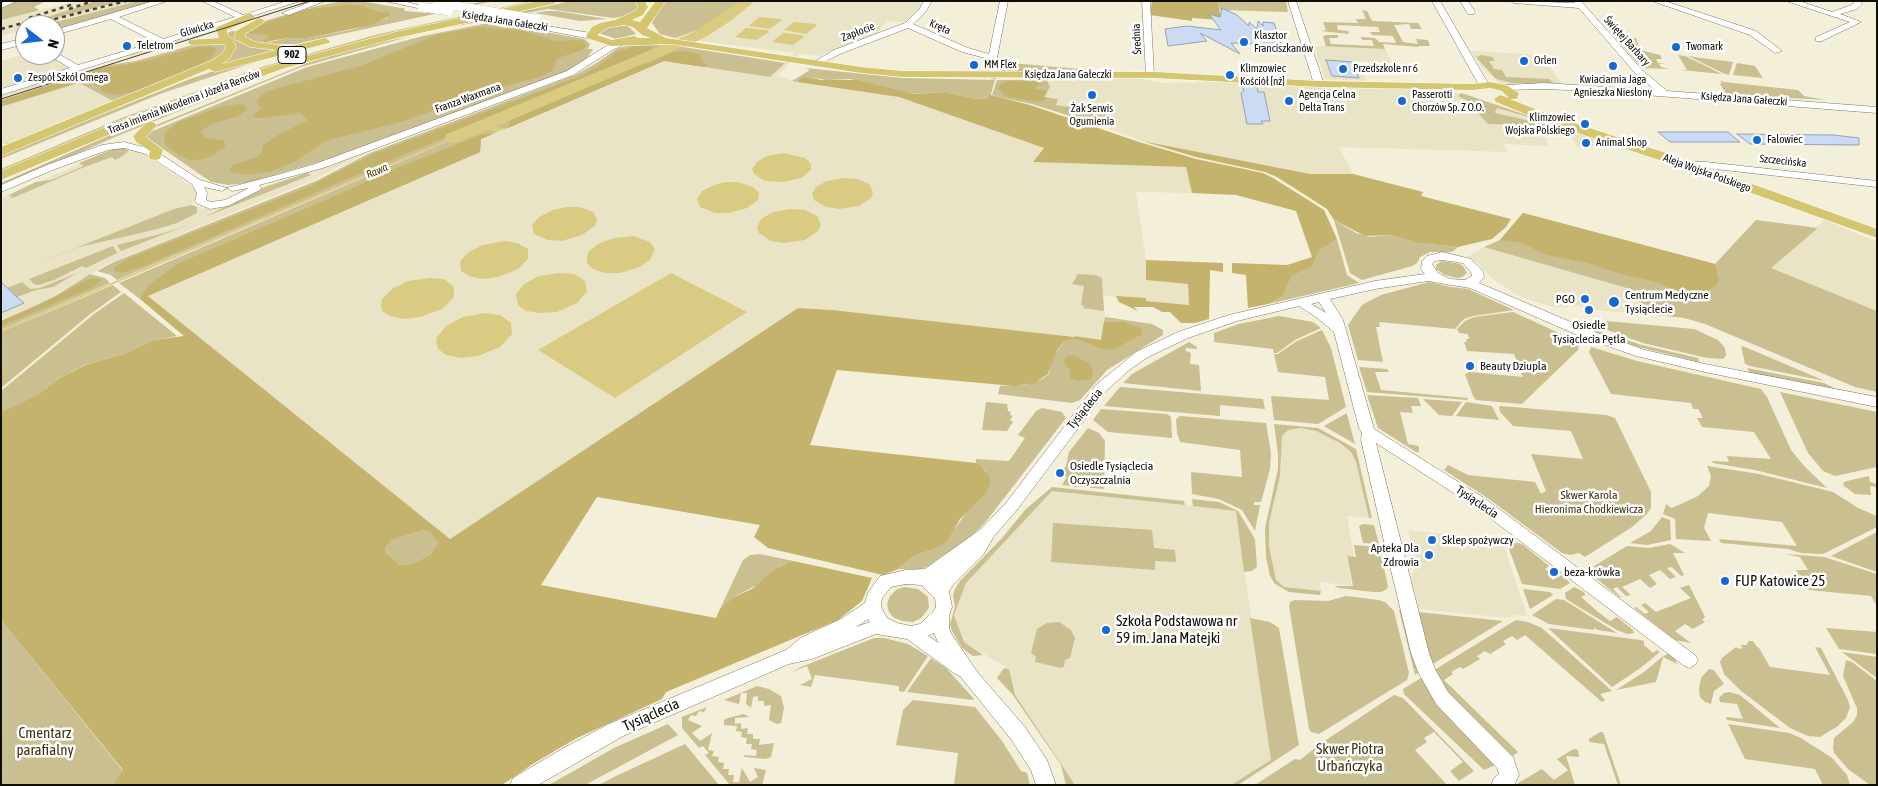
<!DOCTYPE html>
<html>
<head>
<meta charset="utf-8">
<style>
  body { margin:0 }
  #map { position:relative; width:1878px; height:786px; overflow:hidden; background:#f3efd9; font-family:"Asap Condensed",sans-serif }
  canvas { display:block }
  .frame { position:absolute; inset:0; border:2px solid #0e0d06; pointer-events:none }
  .north { position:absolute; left:15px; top:15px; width:50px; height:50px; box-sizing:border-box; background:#fff; border:1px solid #9f9e9b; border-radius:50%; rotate:106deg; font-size:14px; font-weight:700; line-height:20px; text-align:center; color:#0e0d06 }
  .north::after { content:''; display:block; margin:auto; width:18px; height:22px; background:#1569d2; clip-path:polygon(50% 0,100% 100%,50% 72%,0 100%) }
</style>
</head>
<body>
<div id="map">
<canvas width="1878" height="786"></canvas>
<div class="frame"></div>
<div class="north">N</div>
</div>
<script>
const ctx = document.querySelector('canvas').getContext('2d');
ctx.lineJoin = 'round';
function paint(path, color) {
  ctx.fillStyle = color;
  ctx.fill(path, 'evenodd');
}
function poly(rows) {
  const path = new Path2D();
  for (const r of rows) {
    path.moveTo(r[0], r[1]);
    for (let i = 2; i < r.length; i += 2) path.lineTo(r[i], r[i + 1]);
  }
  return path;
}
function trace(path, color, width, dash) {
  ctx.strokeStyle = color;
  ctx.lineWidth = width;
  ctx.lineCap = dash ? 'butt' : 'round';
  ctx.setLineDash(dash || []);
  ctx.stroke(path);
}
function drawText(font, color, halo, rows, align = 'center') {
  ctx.font = font + ' "Asap Condensed",sans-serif';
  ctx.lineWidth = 5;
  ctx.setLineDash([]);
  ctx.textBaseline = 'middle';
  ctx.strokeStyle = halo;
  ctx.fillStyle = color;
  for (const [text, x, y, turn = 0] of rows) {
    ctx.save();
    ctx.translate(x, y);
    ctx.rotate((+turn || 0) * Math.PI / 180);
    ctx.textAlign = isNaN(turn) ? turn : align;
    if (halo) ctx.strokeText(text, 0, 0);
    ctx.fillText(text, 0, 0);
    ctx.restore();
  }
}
const built = poly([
  [78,1,138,1,44,25,25,25,25,30,1,36,1,20],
  [731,1,918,1,923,5,906,23,888,21,876,34,818,56,799,54,777,76,797,82,899,97,1044,148,1033,162,1186,167,1192,193,1136,192,1146,260,1146,280,1188,284,1189,305,1146,301,1145,298,1103,296,1105,317,1102,340,832,310,798,308,450,539,148,296,479,152,481,139,664,61,770,77,794,53,678,38,701,29,710,24],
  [219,27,212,30,215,32,131,58,128,59,131,57,128,56,105,62],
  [1314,46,1385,49,1392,63,1359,61,1366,81,1325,79],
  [1471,51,1541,55,1564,86,1510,87,1500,84,1481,66],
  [25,54,49,55,70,68,1,89,1,61],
  [109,65,50,83,1,100,1,96,61,76,66,75,70,77],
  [1136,78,1163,83,1210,82,1441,90,1470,96,1629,149,1577,147,1572,139,1556,128,1544,129,1544,135,1550,146,1503,144,1508,152,1339,147,1353,174,1310,174,1142,141,1105,127,1111,113,1055,105,1058,99,1044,97,1049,87,1047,80],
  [79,83,114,102,13,143,1,144,1,107],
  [118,147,138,150,197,190,198,196,192,205,203,208,214,209,225,207,268,185,369,152,313,180,105,265,56,296,1,321,1,198],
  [1825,220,1877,242,1877,311,1771,268],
  [1484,247,1630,289,1647,314,1605,311,1591,309,1590,307,1569,305,1567,306,1568,308,1549,306,1521,297,1491,278,1478,263,1467,257],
  [1301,428,1325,433,1340,443,1351,452,1356,462,1369,518,1347,516,1354,556,1346,556,1352,586,1320,582,1321,591,1284,587,1276,580,1269,546,1269,523,1280,476,1282,436,1288,430],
  [1052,491,1236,510,1271,760,1231,785,1075,785,1013,695,1009,669,964,642,954,615,966,583],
  [1408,530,1502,540,1527,616,1513,615,1508,618,1419,609,1411,579,1416,565]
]);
const green = poly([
  [1,1,46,1,34,7,39,10,37,11,1,20],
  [97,1,122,1,23,26,22,25],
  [138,1,159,1,55,31,55,25,44,25],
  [343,1,366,2,401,8,404,8,405,11,427,13,485,1,489,2,296,44,260,44,243,37,244,33,258,23,312,7],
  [349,4,363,5,370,9,384,12,388,18,355,29,308,38,288,38,270,42,263,40,268,36,255,27,307,9],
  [532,1,540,1,383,35,255,71,160,105,1,172,1,169,124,117,262,67,379,34],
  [572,1,635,1,639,7,638,10,626,16,613,18,548,9,451,27,478,20],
  [663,1,741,1,701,29,675,38,660,34,652,23],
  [1218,1,1286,1,1288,12,1220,10],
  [1362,10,1367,11,1372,21,1418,23,1422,29,1411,29,1409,24,1394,25,1403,42,1418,44,1416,39,1428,40,1430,46,1419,46,1419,47,1383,44,1385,49,1318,46,1326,46,1323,36,1327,35,1338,35,1338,38,1329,38,1331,44,1374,46,1372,40,1362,40,1361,37,1375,38,1379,42,1396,43,1393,36,1372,35,1370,32,1380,32,1378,27,1337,25,1338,30,1348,31,1349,34,1321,31,1326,30,1323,22,1358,23,1356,19,1366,19],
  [546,11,557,11,607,19,580,21,535,13],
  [488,23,505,28,511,26,584,39,590,44,588,49,593,49,587,59,571,70,329,159,247,183,228,185,211,182,143,135,307,67,423,36],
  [612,26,628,26,636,34,616,39,599,33,602,29],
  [234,31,237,31,235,40,249,46,277,48,294,47,205,70,227,58,226,33],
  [411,36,301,67,144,132,156,125,310,62,365,46],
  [1622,36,1636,38,1640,50,1660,55,1662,59,1656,59,1658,63,1666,64,1659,64,1661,67,1669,69,1642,68,1615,37],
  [203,42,224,42,227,45,226,51,216,61,10,145,5,143,13,143,113,101,79,83,1,107,1,100,109,65,136,61],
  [639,44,669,46,117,280,111,275,97,271,114,262,316,181,370,153,575,75,595,64,618,48],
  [677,46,785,63,770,77,664,61,505,129,489,126],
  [279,54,160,94,1,159,1,155,190,79,232,65],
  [1482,55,1492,57,1495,61,1489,61,1494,69,1502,70,1506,77,1549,79,1555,84,1512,83,1496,79,1476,57],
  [1678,55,1685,56,1722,74,1681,70,1687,70],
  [1688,56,1701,58,1733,62,1729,75,1725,74],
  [998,62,1093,70,1093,72,1005,72,999,70],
  [1737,63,1755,66,1763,78,1733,75],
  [805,68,903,78,995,80,990,97,976,99,945,92,908,94,850,79,826,80,808,77,799,80,797,82,792,81,810,70],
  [269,75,115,137,1,187,1,183,117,132,182,105],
  [997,80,1047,80,1050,87,1044,97,1058,99,1056,105,1111,113,1105,127,1032,104,1002,98,992,95],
  [1720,80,1724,82,1798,90,1804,96,1825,100,1725,94,1720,93,1725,92,1720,84,1722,83],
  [1461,93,1553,124,1497,108,1495,113,1553,126,1488,124,1466,100,1458,96],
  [484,129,499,131,481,139,480,152,140,299,119,283,467,133],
  [118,147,126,147,128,152,121,157,115,160,112,157,82,168,15,197,10,198,12,195,7,196,36,182,51,180,84,166,79,163],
  [307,173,311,175,205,217,259,189],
  [192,205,197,207,197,213,177,223,154,230,79,247,25,268,174,209],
  [1523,213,1715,264,1756,220,1818,228,1771,268,1877,311,1877,392,1855,387,1705,324,1684,318,1647,314,1630,289,1484,247,1500,240],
  [1334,220,1356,233,1370,237,1390,235,1419,243,1458,247,1452,252,1430,252,1420,257,1417,263,1412,266,1362,280,1350,273],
  [188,225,121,251,117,245,164,233],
  [1337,239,1347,275,1359,283,1268,304,1283,296,1292,276,1312,267,1319,251],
  [113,246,117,253,86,268,82,266,54,280,39,285,34,284,29,279],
  [1442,261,1460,264,1464,267,1467,273,1462,277,1457,278,1445,275,1436,269,1436,265],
  [77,273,53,287,36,290,17,297,7,288,22,282,30,289,40,288],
  [90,274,105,278,110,283,1,330,1,321,56,296],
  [1078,274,1095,275,1102,278,1104,311,1083,308,1084,306,1081,305,1084,286,1072,284],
  [1429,282,1451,287,1468,289,1514,310,1473,316,1464,319,1455,329,1379,322,1380,327,1376,327,1383,362,1358,360,1348,325,1362,305,1381,295],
  [113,285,121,292,89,315,1,388,1,332],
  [124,293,177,336,154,340,126,353,84,365,60,378,39,394,1,412,1,391,94,314],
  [1513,312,1581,343,1578,347,1579,349,1522,404,1476,400,1473,396,1465,374,1470,372,1523,377,1514,354,1467,351,1464,342,1467,342,1466,339,1469,339,1468,334,1459,333,1457,329,1465,321,1474,317],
  [1279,316,1313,322,1321,328,1295,340,1277,353,1274,353,1273,349,1214,342,1214,333,1239,324],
  [1105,317,1152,324,1163,330,1163,335,1107,370,1080,400,1072,403,998,394,1000,386,1024,385,1042,379,1049,374,1053,356,1065,341,1076,336,1101,340],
  [1595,320,1694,329,1718,340,1725,348,1726,356,1723,359,1707,358,1643,343,1588,323],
  [1587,327,1642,345,1698,358,1699,362,1619,342,1591,331],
  [1322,330,1331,348,1346,407,1318,424,1274,420,1271,396,1329,400,1325,377,1278,372,1274,354,1278,354,1297,341],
  [1189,342,1197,347,1197,349,1186,348,1186,351,1191,353,1190,364,1199,365,1201,391,1123,383,1132,374],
  [1741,346,1745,347,1825,381,1750,366,1745,364],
  [1591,347,1637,361,1761,389,1767,397,1791,450,1805,467,1827,488,1755,470,1713,463,1712,461,1729,462,1727,456,1771,459,1754,432,1702,427,1697,418,1703,418,1698,409,1693,409,1691,403,1611,394,1589,352],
  [1359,367,1387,369,1389,372,1375,372,1381,390,1468,398,1467,400,1367,392],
  [1747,368,1824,383,1840,391,1750,373],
  [1120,387,1263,399,1265,409,1220,405,1220,416,1104,406],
  [1780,392,1877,412,1877,467,1835,476,1823,471,1808,453],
  [1367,395,1418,398,1421,406,1411,406,1413,413,1400,412,1408,444,1419,446,1419,452,1416,452,1378,428],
  [1423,399,1462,402,1452,416,1439,415],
  [986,402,1007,404,1008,411,1011,412,1010,415,1013,416,1010,420,1013,422,1007,431,982,430],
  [1466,402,1492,406,1499,420,1456,416],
  [1501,406,1606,415,1615,418,1651,492,1651,508,1647,514,1632,527,1585,557,1579,553,1570,555,1562,553,1489,499,1444,470,1448,465,1468,475,1535,482,1541,494,1546,491,1531,454,1583,459,1571,431,1513,426,1500,412,1499,407],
  [1042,408,1062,412,1066,418,984,524,949,557,945,554,927,567,921,569,898,569,915,555,932,550,956,527,967,512,985,495,986,471,976,463,976,459,1009,461,1025,438,1018,435,1036,411],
  [1101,409,1167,414,1171,417,1172,438,1108,432,1093,420],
  [1347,413,1347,414,1355,444,1324,426],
  [1180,416,1266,423,1271,453,1270,469,1261,502,1254,502,1254,505,1260,505,1255,531,1242,510,1219,499,1192,494,1191,472,1242,477,1240,450,1180,442,1177,433,1176,419],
  [1274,424,1318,428,1356,449,1372,518,1369,518,1356,462,1351,452,1340,443,1316,431,1301,428,1288,430,1282,436,1280,476,1269,523,1269,546,1276,580,1284,587,1321,591,1320,595,1289,592,1275,584,1270,576,1266,557,1265,528,1278,469,1278,454],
  [1088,428,1099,433,1105,441,1104,489,1062,485,1067,477,1060,474,1066,466,1069,452],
  [1707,466,1759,474,1833,492,1858,508,1877,516,1877,527,1823,554,1801,553,1788,549,1721,543,1719,539,1797,546,1782,522,1708,513,1704,528,1711,541,1676,539,1675,519,1663,514,1666,504,1671,508,1681,504,1698,496,1709,486,1711,476],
  [1869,476,1870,482,1877,484,1877,487,1870,486,1871,495,1855,494,1844,486,1843,483,1847,481],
  [1052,487,1184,501,1185,505,1052,491,966,583,954,615,964,642,983,655,973,656,962,648,952,631,950,624,955,607,953,595,955,589,960,581,1002,538,1026,509],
  [1192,499,1219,502,1238,511,1255,539,1257,567,1252,571,1244,572,1236,511,1193,506],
  [1662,517,1670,520,1671,540,1647,545,1630,543,1651,531],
  [1053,523,1152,530,1154,548,1175,550,1176,562,1155,561,1155,570,1051,562],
  [1363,524,1374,525,1379,544,1363,543,1359,526],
  [423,530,431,533,438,543,430,555,411,564,398,565,394,559,386,553,385,548,392,540],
  [1877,532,1877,572,1831,556],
  [1506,541,1522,544,1549,566,1545,569,1550,573,1547,575,1553,580,1562,575,1570,583,1560,589,1522,584],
  [1670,544,1685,553,1673,553,1684,575,1681,576,1672,567,1667,568,1676,577,1670,579,1660,570,1649,575,1657,584,1650,588,1640,579,1622,587,1631,595,1626,596,1617,587,1613,589,1622,598,1619,597,1597,579,1591,572,1594,566,1627,546,1649,548],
  [1354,545,1379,547,1388,586,1387,589,1381,592,1373,592,1339,588,1334,586,1353,586,1347,556,1356,557],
  [760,554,798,562,789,562,780,566,757,585,732,598,720,609,743,560,750,555],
  [1785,554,1824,557,1877,574,1877,606,1871,596,1809,590,1796,570,1808,570,1800,557],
  [1689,585,1705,617,1702,620,1705,622,1693,629,1685,624,1675,631,1691,643,1675,640,1634,608,1636,607,1645,614,1649,612,1641,605,1645,603,1656,612,1691,598,1680,588],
  [904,587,918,589,928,597,929,608,921,618,913,622,903,621,894,618,889,612,887,604,890,596,896,590],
  [1574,587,1584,592,1585,595,1581,597,1598,612,1610,621,1617,617,1633,630,1634,633,1627,634,1617,630,1566,599,1565,593],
  [1523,589,1550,592,1553,595,1530,609],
  [1346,596,1379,600,1385,602,1394,611,1409,673,1407,680,1319,734,1311,732,1309,729,1289,606,1290,602,1295,600,1328,601],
  [1556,599,1564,600,1617,633,1598,630,1594,628,1594,630,1549,624,1532,615],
  [1399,610,1503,621,1415,675],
  [1250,618,1270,622,1279,628,1299,745,1238,785,1231,785,1271,760],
  [1,620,123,771,113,785,1,785],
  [1516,620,1528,622,1542,628,1612,691,1600,694,1605,700,1602,702,1525,635,1517,640,1512,636,1503,641,1506,644,1490,654,1485,651,1477,656,1480,659,1463,669,1460,667,1451,672,1453,674,1444,680,1518,752,1509,759,1484,770,1404,694,1403,689],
  [1059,622,1071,630,1075,638,1070,658,1065,660,1064,667,1061,668,1035,662,1036,657,1031,653,1037,629,1047,623],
  [1548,628,1640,640,1644,641,1644,645,1653,653,1657,650,1660,652,1639,669,1612,687],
  [1826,628,1877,632,1877,654,1839,649],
  [874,638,884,638,908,644,928,656,904,692,899,691,899,686,815,675,811,687,800,685,812,679,807,666,792,672,801,667],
  [1749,641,1753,641,1757,647,1759,648,1770,667,1830,675,1815,647,1821,648,1848,700,1850,707,1846,718,1838,726,1820,737,1808,736,1790,728,1740,690,1724,674,1720,662,1722,658,1736,647,1739,649,1743,648,1740,645,1746,645],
  [1842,652,1877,657,1877,678],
  [1669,653,1675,658,1677,664,1663,657,1656,682,1616,690,1644,672,1662,657],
  [931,658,946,668,974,699,973,700,907,692],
  [1846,660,1852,662,1877,681,1877,785,1870,785,1848,769,1834,753,1833,748,1834,738,1853,722,1857,715,1857,708,1843,676],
  [1004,668,1009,669,1015,695,1075,785,1066,785,1061,765,1013,695,997,678],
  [1709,669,1714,670,1724,684,1714,691,1711,704,1705,702,1700,697,1699,689,1701,678],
  [757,686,769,689,781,696,784,708,781,723,777,724,769,720,771,705,764,706,764,701,758,701,758,696,753,697,751,708,746,704,747,693,741,693,739,704,724,700],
  [1729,692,1740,695,1780,728,1727,720,1726,717,1743,719,1737,704,1720,702,1719,698,1724,693],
  [1394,695,1403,698,1474,771,1459,781,1450,771,1463,762,1434,732,1424,738,1427,742,1415,750,1447,785,1255,785,1295,759,1300,760,1320,744],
  [913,700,975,707,1002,741,1021,771,1027,773,1030,785,954,785,958,753,896,745,903,710],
  [707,707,704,712,699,711,696,716,691,715,688,720,702,726,692,733,700,741,712,733,708,750,714,751,712,756,719,757,718,762,724,763,723,769,729,769,728,775,734,775,733,782,739,782,742,768,750,782,758,777,754,768,766,770,762,785,730,785,705,755,709,753,703,746,699,748,682,728,682,717],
  [744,714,749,717,735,718,735,724,741,723,741,729,748,728,747,734,753,734,753,739,760,739,759,745,774,743,771,757,766,759,745,757,743,755,756,756,757,750,751,749,752,744,746,744,747,738,741,737,742,732,736,731,737,726,724,725,724,720,728,718],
  [668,724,678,735,585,785,549,785,614,748],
  [1728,724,1789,733,1801,738,1832,758,1847,775,1850,785,1823,785,1815,769,1745,759],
  [1600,732,1603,732,1621,785,1618,785,1604,744,1589,742,1589,739],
  [685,744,719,785,599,785,616,776],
  [1574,749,1578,750,1579,757,1566,756,1575,785,1515,785,1542,769,1554,780,1568,770,1557,759]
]);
const forest = poly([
  [1152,1,1218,1,1221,20,1192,18,1192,21,1150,15],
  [349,4,363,5,370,9,389,13,390,16,371,25,308,38,288,38,265,42,262,41,268,36,267,35,248,33,262,24,307,9],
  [479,27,523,31,555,41,582,40,586,46,582,50,561,57,556,60,555,66,552,71,537,78,493,89,401,122,336,138,324,142,296,161,272,171,248,175,230,172,230,168,233,165,257,157,262,153,262,146,276,136,308,120,300,113,264,118,257,118,253,115,261,109,257,102,258,99,267,91,360,66,436,35],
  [636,46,654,47,634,60,592,79,537,98,144,266,122,273,114,271,114,268,127,259,306,188,373,154,578,77,598,67,616,52],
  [197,47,212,47,216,50,212,57,203,63,133,92,120,95,109,94,103,92,98,86,90,81,83,81,1,106,1,101,102,68,141,62],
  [683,51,700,54,701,56,700,59,707,65,704,67,664,61,508,128,510,120,515,116,631,68,654,61,670,53],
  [808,77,821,80,857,80,913,94,945,92,976,99,987,98,990,95,1030,105,1139,142,1196,159,1263,173,1273,178,1324,210,1337,239,1319,251,1312,267,1292,276,1283,296,1268,304,1248,308,1246,275,1232,273,1232,263,1287,265,1312,257,1296,211,1236,195,1192,193,1186,167,1033,162,1044,148,899,97,797,82,801,78],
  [1008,81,1042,82,1041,84,1035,87,1035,89,1046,91,1047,92,1044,97,1048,98,1038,102,1005,96,998,88,1003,83],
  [239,104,246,106,247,109,239,116,214,123,200,131,206,138,223,140,225,143,225,147,212,156,192,161,174,152,165,145,164,133,179,122,217,108],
  [483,134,493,134,481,139,480,152,148,296,450,539,798,308,832,310,1101,340,1104,322,1124,322,1141,328,1142,334,1113,350,1100,348,1078,339,1071,339,1065,341,1057,350,1048,374,1034,383,1014,386,837,370,810,445,976,463,981,466,990,477,990,483,985,495,960,519,947,541,932,550,915,555,898,569,883,575,768,548,754,537,760,525,597,497,541,585,716,618,720,609,732,598,752,589,775,569,789,562,798,562,872,578,862,601,838,620,666,692,662,699,577,738,534,763,502,785,113,785,123,770,1,620,1,412,39,394,60,378,85,365,126,353,154,340,184,336,140,299,149,285,177,264,335,196,394,169],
  [423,530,431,533,438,543,430,555,411,564,398,565,394,559,386,553,385,548,392,540],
  [1142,141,1310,174,1353,174,1423,192,1421,196,1511,219,1506,227,1492,239,1458,247,1419,243,1390,235,1365,236,1334,220,1327,209,1277,177,1265,172,1196,157],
  [1523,213,1715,264,1719,280,1717,284,1706,292,1677,291,1657,282,1621,274,1587,263,1544,254,1523,243,1500,240],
  [1146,260,1223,263,1223,272,1210,270,1209,319,1195,323,1181,323,1170,312,1162,312,1153,307,1134,307,1138,311,1119,302,1116,296,1146,298,1146,301,1189,305,1188,284,1146,280],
  [96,278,102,280,94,287,1,326,1,321,35,307,86,280],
  [1073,355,1090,364,1093,373,1091,379,1079,381,1070,378,1070,370,1063,361,1068,356]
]);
const water = poly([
  [759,17,780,19,782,20,770,29,749,26],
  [794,22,815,24,817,25,806,34,784,30],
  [746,28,767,30,769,32,757,40,735,37],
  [783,33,802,35,804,37,793,45,772,42],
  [479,126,497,126,505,129,499,131,484,129,467,133,1,332,1,330],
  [784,153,805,158,811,164,811,170,801,178,784,182,765,181,754,174,752,169,757,162,767,156],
  [844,178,857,179,869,184,873,192,871,198,859,206,839,209,826,207,814,200,812,194,816,187,827,181],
  [725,182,738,182,753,187,759,193,758,200,747,208,729,213,715,213,700,207,697,199,702,191,714,185],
  [566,207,579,207,593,212,597,219,595,226,582,235,562,241,548,240,534,234,532,225,539,217,553,210],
  [791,209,805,210,817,216,821,225,818,231,805,240,784,243,771,241,759,233,757,227,761,219,773,212],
  [634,236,650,242,655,249,650,260,640,267,620,273,605,273,593,269,587,263,587,256,589,251,600,243,615,238],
  [504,241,517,243,528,249,528,259,518,269,498,277,482,279,469,276,461,271,460,261,469,252,483,245],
  [560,273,574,274,585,281,587,291,577,303,557,312,541,313,526,311,518,305,516,294,524,284,539,276],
  [671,273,747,312,615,398,538,350],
  [430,278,444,279,454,287,454,297,442,309,420,317,404,319,390,316,382,311,381,304,382,299,392,289,408,281],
  [485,313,500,315,511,323,512,334,500,347,478,356,461,358,446,355,438,349,436,341,437,337,446,326,463,317]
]);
const stream = poly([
  [699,35,708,34]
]);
const river = poly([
  [739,1,755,1,729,22,704,38,459,142,453,143,447,142,444,138,447,134,694,32,739,1]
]);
const building = poly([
  [1222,8,1237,15,1249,26,1249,22,1257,29,1258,21,1263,26,1263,22,1274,23,1282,45,1231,43,1240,54,1200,33,1207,41,1168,46,1165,29,1187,26,1221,30,1209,14,1220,17,1222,8],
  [1326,60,1352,62,1359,78,1332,76,1326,60],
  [1242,86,1257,87,1258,92,1264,92,1270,121,1261,121,1263,124,1247,124,1241,93,1244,91,1242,86],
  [1658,132,1728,132,1740,142,1670,142,1658,132],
  [1737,134,1833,135,1859,138,1859,145,1750,144,1737,134],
  [1,282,17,297,24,303,1,313,1,282]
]);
const minor = poly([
  [6,1,17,1,1,8,1,3,6,1],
  [154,1,167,1,119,17,163,39,235,17,202,1,213,1,243,15,287,1,300,1,1,95,1,89,70,68,52,57,51,55,55,55,55,52,78,65,155,42,111,19,55,35,55,30,154,1],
  [313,1,325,1,289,15,282,13,313,1],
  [385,1,403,1,426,7,422,9,385,1],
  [924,1,932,1,925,13,913,24,968,48,989,54,1000,1,1008,1,997,58,996,78,993,79,989,76,989,59,962,52,908,28,840,54,819,65,812,63,834,50,905,23,919,10,924,1],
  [1142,1,1150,1,1154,75,1150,78,1146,75,1142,1],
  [1288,1,1296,1,1324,84,1322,86,1316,86,1314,84,1288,1],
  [1432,1,1440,1,1489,85,1487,87,1484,88,1479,85,1432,1],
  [1460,1,1468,1,1475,12,1474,14,1468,14,1460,1],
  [1510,1,1575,3,1573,1,1581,1,1641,69,1667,91,1877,107,1877,113,1594,91,1544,89,1503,90,1501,88,1506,85,1544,83,1655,90,1635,73,1579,8,1514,3,1510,1],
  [1652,1,1665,1,1756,31,1782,51,1775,53,1750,35,1652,1],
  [1786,1,1799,1,1832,12,1851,5,1854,3,1853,1,1861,1,1862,4,1857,9,1840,14,1861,22,1822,41,1816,41,1816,37,1850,22,1786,1],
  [515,21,591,33,595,36,591,39,518,25,514,23,515,21],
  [25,38,25,44,1,50,1,44,25,38],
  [623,39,626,40,626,44,614,49,573,75,323,168,259,185,261,188,260,190,228,206,210,209,196,203,195,201,197,193,192,184,146,154,124,148,108,150,55,169,1,192,1,185,47,165,102,145,124,142,154,150,200,180,227,188,277,175,315,164,567,71,608,45,623,39],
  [204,187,222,191,227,188,232,191,249,188,225,200,211,202,206,200,207,193,204,187],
  [1686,162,1706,162,1877,181,1877,187,1706,168,1682,167,1681,165,1686,162],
  [1442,252,1471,259,1483,271,1484,277,1479,283,1592,331,1645,350,1705,364,1877,397,1877,407,1705,372,1636,356,1582,337,1470,288,1439,283,1428,281,1375,289,1330,299,1343,320,1374,429,1487,500,1695,655,1698,660,1695,665,1689,668,1683,665,1477,508,1376,443,1429,653,1435,669,1448,692,1513,757,1519,775,1514,785,1491,785,1494,778,1499,774,1497,768,1436,704,1418,672,1411,653,1384,541,1361,440,1362,433,1359,428,1334,332,1316,317,1299,306,1237,321,1188,338,1146,358,1128,371,1106,391,1016,511,994,536,983,555,953,585,949,591,952,607,949,616,949,628,952,635,978,673,1025,727,1047,760,1056,785,1036,785,1031,770,1011,739,960,676,954,673,907,639,876,634,812,659,789,664,623,736,538,785,510,785,513,778,562,749,609,724,786,650,802,637,841,619,865,603,868,593,880,576,906,570,925,569,981,529,1006,503,1096,385,1136,352,1178,332,1229,315,1375,281,1425,274,1421,269,1422,261,1427,256,1442,252],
  [1442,260,1463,263,1471,272,1472,276,1465,280,1450,279,1438,273,1432,264,1435,261,1442,260],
  [1319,302,1326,313,1311,304,1319,302],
  [906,584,921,585,935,598,936,607,933,612,920,624,911,626,897,623,887,618,881,607,882,598,891,587,906,584],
  [868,619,870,622,856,627,868,619],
  [934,633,937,640,939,643,928,636,934,633]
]);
const major = poly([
  [538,1,558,1,553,4,397,38,285,68,168,110,1,180,1,171,160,104,277,64,395,32,538,1],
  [635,1,645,1,648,7,643,15,632,20,640,22,656,1,666,1,647,28,666,38,861,67,902,71,1156,72,1319,81,1473,84,1490,82,1506,85,1519,93,1517,99,1510,99,1550,115,1672,155,1877,229,1877,238,1662,161,1542,121,1496,102,1494,99,1500,95,1509,98,1502,91,1490,88,1473,90,1319,87,1156,78,902,77,861,73,671,44,611,46,587,38,586,36,592,27,600,23,615,20,635,11,638,7,635,1],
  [624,25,633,27,642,35,651,38,639,38,634,36,612,40,597,35,607,28,624,25],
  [250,13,255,16,254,18,227,30,227,34,235,43,236,48,230,58,222,64,276,50,250,47,234,39,236,31,259,18,263,19,264,21,263,23,245,34,245,37,256,42,280,45,281,47,280,49,325,38,330,41,329,43,215,72,209,69,1,156,1,147,213,60,222,54,226,48,225,44,193,45,189,44,188,42,189,40,219,38,216,29,217,27,250,13],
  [151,121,157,125,146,137,163,150,160,159,155,160,150,159,149,156,150,151,136,142,133,136,147,122,151,121]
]);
const tram = poly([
  [1,99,310,1]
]);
const rail = poly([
  [69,9,93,1],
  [29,18,74,4],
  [31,25,126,1],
  [1,29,38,19]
]);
const minorBridge = poly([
  [439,3,536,19],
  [422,7,448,11]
]);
const markers = [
  [1244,42,5,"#1569d2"],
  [127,46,5,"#1569d2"],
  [1676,47,5,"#1569d2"],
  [1524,61,5,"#1569d2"],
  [974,65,5,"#1569d2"],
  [1613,66,5,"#1569d2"],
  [1343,69,5,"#1569d2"],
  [1230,75,5,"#1569d2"],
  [18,78,5,"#1569d2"],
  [1092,95,5,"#1569d2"],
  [1289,101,5,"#1569d2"],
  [1402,101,5,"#1569d2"],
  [1585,124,5,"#1569d2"],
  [1757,140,5,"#1569d2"],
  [1586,143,5,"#1569d2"],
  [1585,299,5,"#1569d2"],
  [1614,302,6,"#1569d2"],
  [1589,310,5,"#1569d2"],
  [1470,366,5,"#1569d2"],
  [1060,473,5,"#1569d2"],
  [1432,540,5,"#1569d2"],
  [1429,555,5,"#1569d2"],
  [1554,572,5,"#1569d2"],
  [1725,581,5,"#1569d2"],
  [1106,630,5,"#1569d2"]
];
const farStreetnames = [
  ["Księdza Jana Gałeczki",505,21,9],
  ["Kręta",940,27,24],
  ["Gliwicka",197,29,-17],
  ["Zapłocie",858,32,-21],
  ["Średnia",1137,39,-93],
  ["Świętej Barbary",1627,41,48],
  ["Księdza Jana Gałeczki",1068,75],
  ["Franza Waxmana",468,98,-20],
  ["Księdza Jana Gałeczki",1744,99,4],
  ["Trasa imienia Nikodema i Józefa Renców",184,102,-21],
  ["Szczecińska",1783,161,6],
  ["Aleja Wojska Polskiego",1707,173,20]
];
const farPoinames = [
  ["Klasztor",1254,36],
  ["Franciszkanów",1254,49],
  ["Teletrom",137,46],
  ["Twomark",1686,47],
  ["Orlen",1534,61],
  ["MM Flex",984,65],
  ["Klimzowiec",1240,69],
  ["Kościół [nż]",1240,82],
  ["Przedszkole nr 6",1353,69],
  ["Zespół Szkół Omega",28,78],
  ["Kwiaciarnia Jaga",1613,80,"center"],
  ["Agnieszka Niesłony",1613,93,"center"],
  ["Agencja Celna",1299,95],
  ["Delta Trans",1299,108],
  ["Passerotti",1412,95],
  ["Chorzów Sp. Z O.O.",1412,108],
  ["Żak Serwis",1092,109,"center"],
  ["Ogumienia",1092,122,"center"],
  ["Klimzowiec",1575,118,"right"],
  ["Wojska Polskiego",1575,131,"right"],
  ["Falowiec",1767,140],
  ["Animal Shop",1596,143]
];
const shields = [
  [292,55,28]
];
const shieldNames = [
  ["902",292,55]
];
const farWaternames = [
  ["Rawa",377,171,-23]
];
const poiNames = [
  ["Centrum Medyczne",1625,295],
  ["Tysiąclecie",1625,309],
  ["PGO",1575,299,"right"],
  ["Osiedle",1589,325,"center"],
  ["Tysiąclecia Pętla",1589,339,"center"],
  ["Beauty Dziupla",1480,366],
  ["Osiedle Tysiąclecia",1070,466],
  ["Oczyszczalnia",1070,480],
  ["Sklep spożywczy",1442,540],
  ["Apteka Dla",1419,548,"right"],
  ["Zdrowia",1419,562,"right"],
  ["beza-krówka",1564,572]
];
const streetNames = [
  ["Tysiąclecia",1085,409,-51],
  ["Tysiąclecia",1477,502,34]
];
const parkNames = [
  ["Skwer Karola",1589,495],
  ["Hieronima Chodkiewicza",1589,509]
];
const nearPoinames = [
  ["FUP Katowice 25",1735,581],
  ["Szkoła Podstawowa nr",1116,621],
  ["59 im. Jana Matejki",1116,638]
];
const nearStreetnames = [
  ["Tysiąclecia",651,715,-24]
];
const nearParknames = [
  ["Cmentarz",45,733],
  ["parafialny",45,750],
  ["Skwer Piotra",1350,749],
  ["Urbańczyka",1350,766]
];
paint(built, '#eae4c6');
paint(green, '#c9bf90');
paint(forest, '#c3b36c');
paint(water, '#dacb83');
trace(stream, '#dacb83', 2.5);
paint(river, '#dacb83');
paint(building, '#cbdbf3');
trace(building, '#95a1b3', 1);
trace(minor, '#7c7864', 1);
trace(major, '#fff', 1);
paint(minor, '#fff');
paint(major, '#d4c56f');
trace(tram, '#444338', 1);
trace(rail, '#444338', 2.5, [4, 4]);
trace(minorBridge, '#7c7864', 9, []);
trace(minorBridge, '#fff', 9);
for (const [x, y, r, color] of markers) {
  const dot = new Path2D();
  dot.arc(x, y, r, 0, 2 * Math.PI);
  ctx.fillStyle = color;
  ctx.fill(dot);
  trace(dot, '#fff', 2);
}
drawText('11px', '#0e0d06', '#fff', farStreetnames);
drawText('11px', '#0e0d06', '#fff', farPoinames, 'left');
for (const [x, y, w] of shields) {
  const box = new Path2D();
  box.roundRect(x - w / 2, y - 8.5, w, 17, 4);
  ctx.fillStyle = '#fff';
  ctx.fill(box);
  trace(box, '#0e0d06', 1);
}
drawText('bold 11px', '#0e0d06', null, shieldNames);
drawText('italic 11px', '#483d01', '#fff', farWaternames);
drawText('12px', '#0e0d06', '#fff', poiNames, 'left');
drawText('12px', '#0e0d06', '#fff', streetNames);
drawText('12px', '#3d3616', '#fff', parkNames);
drawText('15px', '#0e0d06', '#fff', nearPoinames, 'left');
drawText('15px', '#0e0d06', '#fff', nearStreetnames);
drawText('15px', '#3d3616', '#fff', nearParknames);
</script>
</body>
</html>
